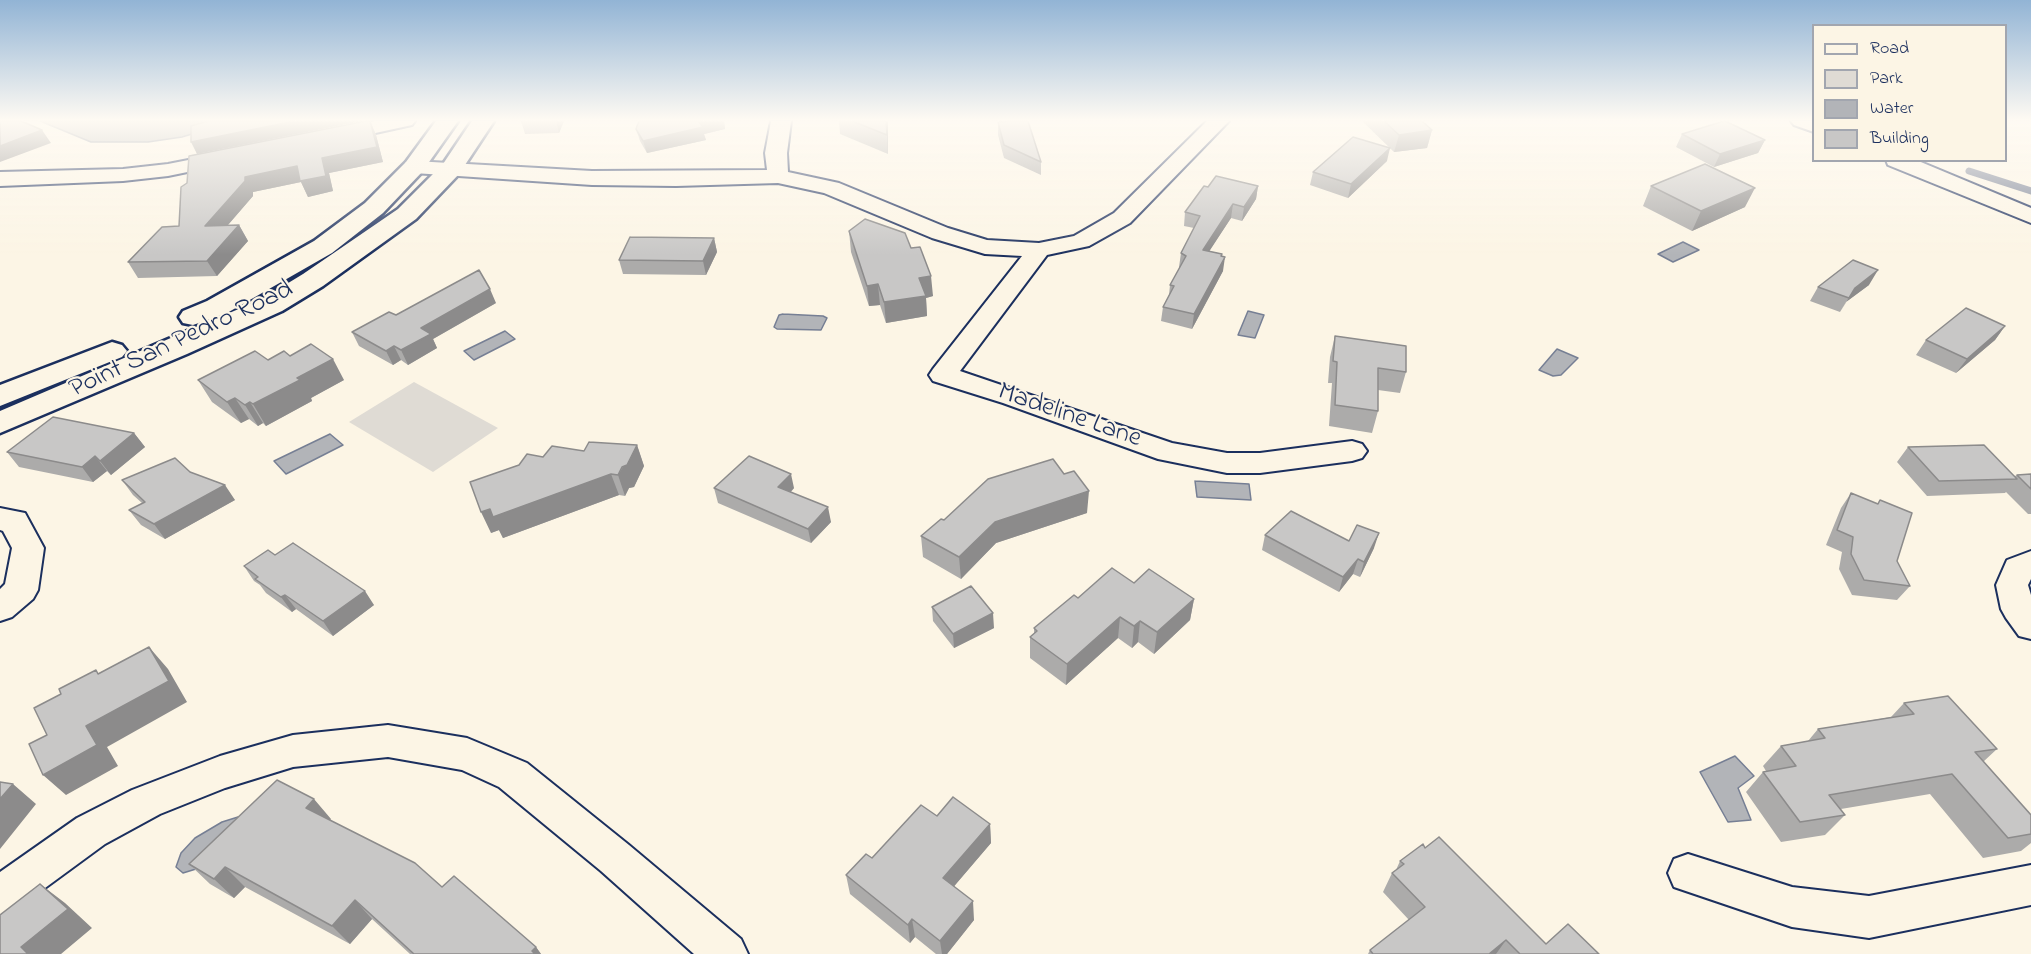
<!DOCTYPE html>
<html>
<head>
<meta charset="utf-8">
<style>
  body { margin:0 }
  #map { position:relative; width:2031px; height:954px; overflow:hidden; background:#fcf5e5; font-family:"Indie Flower",sans-serif }
  canvas { display:block }
  .legend { position:absolute; left:1812px; top:24px; width:195px; height:138px; box-sizing:border-box; background:#fcf5e5; border:2px solid #a2a6af; margin:0; padding:8px 10px; list-style:none; font-size:18px; color:#1b2f5e }
  .legend li { display:flex; align-items:center; gap:12px; height:30px }
  .legend b { width:30px; border:2px solid #a2a6af }
</style>
</head>
<body>
<div id="map">
<canvas width="2031" height="954"></canvas>
<ul class="legend">
<li><b style="height:8px;background:#fcf5e5"></b>Road</li>
<li><b style="height:16px;background:#dfdbd4"></b>Park</li>
<li><b style="height:16px;background:#b2b4b8"></b>Water</li>
<li><b style="height:16px;background:#c8c7c6"></b>Building</li>
</ul>
</div>
<script>
const ctx = document.querySelector('canvas').getContext('2d');
ctx.lineJoin = 'round';
function paint(path, color) {
  ctx.fillStyle = color;
  ctx.fill(path, 'evenodd');
}
function poly(rows) {
  const path = new Path2D();
  for (const r of rows) {
    path.moveTo(r[0], r[1]);
    for (let i = 2; i < r.length; i += 2) path.lineTo(r[i], r[i + 1]);
  }
  return path;
}
function trace(path, color, width, dash) {
  ctx.strokeStyle = color;
  ctx.lineWidth = width;
  ctx.lineCap = dash ? 'butt' : 'round';
  ctx.setLineDash(dash || []);
  ctx.stroke(path);
}
function drawText(font, color, halo, rows, align = 'center') {
  ctx.font = font + ' "Indie Flower",sans-serif';
  ctx.lineWidth = 4.5;
  ctx.setLineDash([]);
  ctx.textBaseline = 'middle';
  ctx.strokeStyle = halo;
  ctx.fillStyle = color;
  for (const [text, x, y, turn = 0] of rows) {
    ctx.save();
    ctx.translate(x, y);
    ctx.rotate((+turn || 0) * Math.PI / 180);
    ctx.textAlign = isNaN(turn) ? turn : align;
    if (halo) ctx.strokeText(text, 0, 0);
    ctx.fillText(text, 0, 0);
    ctx.restore();
  }
}
const green = poly([
  [414,382,498,428,433,472,349,422]
]);
const water = poly([
  [40,121,235,121,182,137,148,142,91,142,40,121],
  [1683,242,1699,250,1673,262,1658,254,1683,242],
  [1248,311,1264,315,1255,338,1238,335,1248,311],
  [783,314,823,316,827,318,821,330,777,329,774,327,779,315,783,314],
  [505,331,515,339,474,360,464,351,505,331],
  [1557,349,1578,358,1561,375,1553,376,1539,370,1557,349],
  [330,434,343,445,286,474,274,461,330,434],
  [1195,481,1249,484,1251,500,1197,497,1195,481],
  [1735,756,1754,776,1738,788,1751,820,1728,822,1700,772,1735,756],
  [238,817,247,819,196,869,183,873,176,867,181,853,195,838,222,822,238,817]
]);
const stream = poly([
  [1969,171,2031,191]
]);
const minor = poly([
  [375,121,415,121,412,125,334,142,327,140,324,136,327,132,375,121],
  [771,121,791,121,787,153,788,172,839,183,948,228,987,240,1039,243,1074,236,1114,213,1207,121,1229,121,1130,223,1089,246,1047,255,960,371,1172,443,1227,453,1260,453,1352,441,1362,444,1367,451,1362,458,1352,461,1260,473,1227,473,1158,459,1003,403,933,381,929,375,933,369,1022,256,985,254,932,238,824,193,778,183,676,186,592,185,414,173,406,172,403,167,406,162,414,161,592,171,767,170,765,153,771,121],
  [1791,121,1814,121,1814,132,1794,125,1791,121],
  [229,152,236,154,240,158,236,162,168,176,123,181,0,186,0,172,123,169,168,164,229,152],
  [1886,160,1916,160,2031,208,2031,223,1888,165,1886,160],
  [0,508,25,513,44,548,38,590,33,599,12,617,0,621,0,589,5,584,12,548,3,531,0,530,0,508],
  [2031,551,2031,579,2028,585,2031,595,2031,639,2019,636,2006,618,2001,609,1996,585,2007,560,2031,551],
  [388,725,467,738,527,763,629,845,741,939,748,954,694,954,601,871,499,787,462,770,388,757,293,767,225,788,160,814,105,844,15,910,0,916,0,872,77,818,132,790,220,756,293,735,388,725],
  [1688,854,1792,887,1869,896,2031,865,2031,905,1869,938,1792,927,1674,887,1668,873,1674,859,1688,854]
]);
const secondary = poly([
  [436,121,458,121,422,172,383,213,332,253,227,313,193,325,183,323,179,317,183,311,207,301,314,241,365,203,406,162,436,121],
  [472,121,494,121,459,174,416,219,323,286,282,311,187,354,0,433,0,411,262,299,303,274,398,209,443,164,472,121],
  [112,342,122,345,127,351,122,357,0,406,0,385,112,342]
]);
const wall = poly([
  [362,121,200,153,370,121,376,135,383,162,329,173,333,191,308,197,301,182,253,192,253,196,228,225,239,225,248,241,217,276,138,278,128,262,179,226,187,183,189,156],
  [521,121,564,121,559,133,525,134],
  [639,121,724,121,725,129,704,134,706,140,647,153,640,141,636,129],
  [839,121,888,121,888,154,840,134],
  [1362,121,1422,121,1432,130,1427,148,1394,152],
  [998,122,1041,162,1041,175,1004,158,998,135],
  [1682,134,1765,140,1758,153,1714,167,1676,147],
  [1387,161,1348,198,1310,185,1313,172],
  [1258,186,1256,199,1242,221,1231,218,1209,251,1222,254,1223,271,1192,329,1161,321,1163,307,1169,295,1170,285,1180,267,1179,267,1181,253,1194,228,1184,226,1185,212,1208,187],
  [1651,186,1745,207,1692,231,1643,206],
  [849,231,911,248,933,296,926,298,927,316,886,323,880,305,869,306,851,252],
  [714,238,717,252,706,275,623,274,619,260],
  [1869,285,1846,302,1840,312,1810,301,1818,287],
  [496,303,433,339,437,348,408,365,401,360,393,365,359,346,352,332,396,315],
  [2005,326,1995,340,1956,373,1916,355,1926,340],
  [1335,336,1406,372,1400,393,1378,390,1378,411,1372,433,1329,426,1332,383,1328,383,1330,357],
  [290,356,344,380,311,398,312,401,266,426,263,423,258,426,249,419,241,423,212,402,198,380,268,360],
  [134,433,145,447,111,475,107,471,93,482,19,467,7,452],
  [637,445,644,466,634,487,629,488,625,496,619,495,503,538,499,530,491,533,543,457],
  [1908,447,2015,476,2017,475,2031,474,2031,514,2028,514,2006,492,2005,493,1927,496,1897,462],
  [190,472,235,500,165,539,141,525,129,510,142,503,133,495,122,480],
  [714,488,794,488,791,492,831,522,811,543,718,503],
  [1851,493,1877,504,1880,500,1897,561,1910,586,1897,600,1852,595,1839,569,1842,552,1826,545,1841,508],
  [1087,513,996,543,961,579,923,557,921,536,944,520],
  [1265,535,1349,541,1374,548,1360,577,1353,574,1339,592,1262,550],
  [275,555,374,605,333,636,296,609,292,612,266,593,260,585,254,581,244,566],
  [1134,583,1194,599,1190,620,1154,654,1138,642,1132,648,1118,638,1066,685,1030,658,1030,637,1034,634,1034,628,1078,598],
  [932,607,994,628,954,648,933,621],
  [1904,703,1997,749,1983,762,2031,815,2031,843,2021,851,1983,858,1930,794,1841,809,1845,815,1825,835,1781,842,1746,792,1763,772,1766,771,1763,766,1781,746,1808,741,1818,729,1891,717],
  [937,816,990,824,991,843,954,886,974,920,947,954,936,954,915,937,910,943,850,894,846,875],
  [331,819,330,820,442,887,536,947,541,954,410,954,372,919,350,944,245,887,234,898,210,884,189,864],
  [1425,848,1546,944,1599,954,1368,954,1370,950,1409,920,1383,892,1392,873,1396,870,1400,861]
]);
const shadedWall = poly([
  [295,121,362,121,197,154,191,142],
  [370,121,376,135,383,162,329,173,333,191,308,197,301,182,253,192,253,196,214,241,205,226,245,177,322,158],
  [556,121,564,121,559,133],
  [703,121,724,121,725,129,704,134,706,140,647,153,643,141],
  [886,121,888,121,888,154,887,135],
  [42,130,51,143,0,162,0,146],
  [1432,130,1427,148,1394,152,1399,135],
  [1765,140,1758,153,1714,167,1720,154],
  [1390,148,1387,161,1348,198,1351,184],
  [1258,186,1256,199,1242,221,1244,207],
  [1755,188,1745,207,1692,231,1701,211],
  [1233,204,1231,218,1201,264,1203,250],
  [239,225,248,241,217,276,207,261],
  [714,238,717,252,706,275,703,261],
  [1222,254,1221,265,1225,257,1223,271,1192,329,1194,314],
  [1878,270,1869,285,1846,302,1840,312,1855,288],
  [931,276,933,296,926,298,927,316,886,323,884,302,919,278],
  [878,284,880,305,869,306,867,286],
  [490,289,496,303,433,339,437,348,408,365,401,350,421,328],
  [2005,326,1995,340,1956,373,1967,359],
  [394,346,401,360,393,365,386,351],
  [333,359,344,380,311,398,312,401,266,426,253,404,297,378],
  [235,398,249,419,241,423,227,402],
  [250,402,263,423,258,426,245,405],
  [134,433,145,447,111,475,100,461],
  [637,445,644,466,634,487,629,488,625,496,618,475],
  [95,456,107,471,93,482,82,467],
  [611,474,619,495,503,538,499,530,491,533,481,512],
  [791,474,794,488,781,502,778,487],
  [225,485,235,500,165,539,154,524],
  [1089,491,1087,513,996,543,961,579,959,557,995,522],
  [828,507,831,522,811,543,808,529],
  [1379,533,1374,548,1360,577,1364,562],
  [1358,559,1353,574,1339,592,1343,577],
  [365,591,374,605,333,636,323,621],
  [285,595,296,609,292,612,281,597],
  [1194,599,1190,620,1154,654,1157,632],
  [993,613,994,628,954,648,953,634],
  [1120,617,1118,638,1066,685,1067,664],
  [1140,621,1138,642,1132,648,1134,626],
  [149,647,168,669,187,702,107,747,118,766,66,795,43,775,86,726],
  [13,784,36,804,0,849,0,799],
  [314,799,331,819,323,828,306,808],
  [990,824,991,843,945,897,943,878],
  [225,867,245,887,234,898,214,879],
  [40,884,65,903,92,928,61,954,28,954,21,947],
  [355,900,372,919,350,944,332,926],
  [973,901,974,920,947,954,942,954,940,941],
  [912,919,915,937,910,943,908,925],
  [1506,940,1496,954,1489,954],
  [536,947,541,954,534,954,532,951]
]);
const building = poly([
  [0,121,21,121,42,130,0,146,0,121],
  [208,121,295,121,191,142,191,126,208,121],
  [366,121,370,121,377,147,322,158,326,176,300,181,297,166,245,177,245,181,205,226,239,225,207,261,128,262,162,227,179,226,181,187,187,183,189,156,366,121],
  [639,121,703,121,699,122,703,127,643,141,636,129,639,121],
  [852,121,886,121,887,135,852,121],
  [1009,121,1028,121,1041,162,1004,145,998,122,1009,121],
  [1384,121,1422,121,1432,130,1399,135,1384,121],
  [1724,121,1725,121,1765,140,1720,154,1682,134,1724,121],
  [1353,137,1390,148,1351,184,1313,172,1353,137],
  [1705,164,1755,188,1701,211,1651,186,1705,164],
  [1216,176,1258,186,1244,207,1233,204,1203,250,1222,254,1221,256,1225,257,1194,314,1163,307,1174,286,1170,285,1186,256,1181,253,1200,216,1185,212,1204,186,1208,187,1216,176],
  [865,219,905,233,911,248,920,247,931,276,919,278,926,296,884,302,878,284,867,286,849,231,865,219],
  [630,237,714,238,703,261,619,260,630,237],
  [1853,260,1878,270,1855,288,1849,298,1818,287,1853,260],
  [479,270,490,289,421,328,431,334,401,350,394,346,386,351,352,332,389,312,396,315,479,270],
  [1966,308,2005,326,1967,359,1926,340,1966,308],
  [1335,336,1406,346,1406,372,1378,368,1378,411,1335,405,1337,362,1333,361,1335,336],
  [311,344,333,359,297,378,300,380,253,404,250,402,245,405,235,398,227,402,198,380,255,351,268,360,284,351,290,356,311,344],
  [53,417,134,433,100,461,95,456,82,467,7,452,53,417],
  [589,442,637,445,627,465,622,467,618,475,611,474,493,517,490,509,481,512,470,482,519,465,527,454,543,457,552,446,584,451,589,442],
  [1984,445,2017,479,1939,481,1908,447,1984,445],
  [749,456,791,474,778,487,828,507,808,529,714,488,749,456],
  [175,458,190,472,225,485,154,524,129,510,145,502,122,480,175,458],
  [1053,459,1064,474,1074,471,1089,491,995,522,959,557,921,536,941,519,944,520,988,479,1053,459],
  [2031,474,2031,489,2017,475,2031,474],
  [1851,493,1878,504,1880,500,1912,513,1897,561,1910,586,1864,580,1851,554,1853,537,1837,530,1851,493],
  [1291,511,1349,541,1357,525,1379,533,1364,562,1358,559,1343,577,1265,535,1291,511],
  [293,543,365,591,323,621,285,595,281,597,255,579,258,577,244,566,268,550,275,555,293,543],
  [1112,568,1134,583,1149,569,1194,599,1157,632,1140,621,1134,626,1120,617,1067,664,1030,637,1037,631,1034,628,1074,595,1078,598,1112,568],
  [971,586,993,613,953,634,932,607,971,586],
  [149,647,169,681,86,726,97,745,43,775,29,744,47,735,34,708,61,694,59,689,96,670,98,674,149,647],
  [1948,696,1997,749,1975,752,2031,815,2031,834,2008,838,1952,774,1829,795,1845,815,1800,822,1763,772,1796,766,1781,746,1825,738,1818,729,1914,714,1904,703,1948,696],
  [277,780,314,799,306,808,415,863,442,887,454,876,536,947,532,951,535,954,414,954,355,900,332,926,225,867,214,879,189,864,277,780],
  [0,782,13,784,0,799,0,782],
  [953,797,990,824,943,878,973,901,940,941,912,919,908,925,846,875,866,854,872,858,921,805,937,816,953,797],
  [1439,837,1546,944,1568,924,1599,954,1520,954,1506,940,1489,954,1373,954,1370,950,1425,907,1392,873,1404,864,1400,861,1423,844,1425,848,1439,837],
  [40,884,68,909,21,947,28,954,0,954,0,915,40,884]
]);
const streetNames = [
  ["Point San Pedro Road",182,341,-25],
  ["Madeline Lane",1069,417,19]
];
paint(green, '#dfdbd4');
paint(water, '#b2b4b8');
trace(water, '#767f94', 1.5);
trace(stream, '#767f94', 7);
trace(minor, '#1b2f5e', 4);
trace(secondary, '#1b2f5e', 5);
paint(minor, '#fcf5e5');
paint(secondary, '#fcf5e5');
paint(wall, '#acabaa');
paint(shadedWall, '#8c8b8b');
paint(building, '#c8c7c6');
trace(building, '#8c8b8b', 1.5);
const sky = ctx.createLinearGradient(0, 0, 0, 255);
sky.addColorStop(0, '#92b4d5');
sky.addColorStop(0.47, '#fefaf3');
sky.addColorStop(1, '#fefaf300');
ctx.fillStyle = sky;
ctx.fillRect(0, 0, 2031, 255);
drawText('27px', '#1b2f5e', '#fcf5e5', streetNames);
</script>
</body>
</html>
